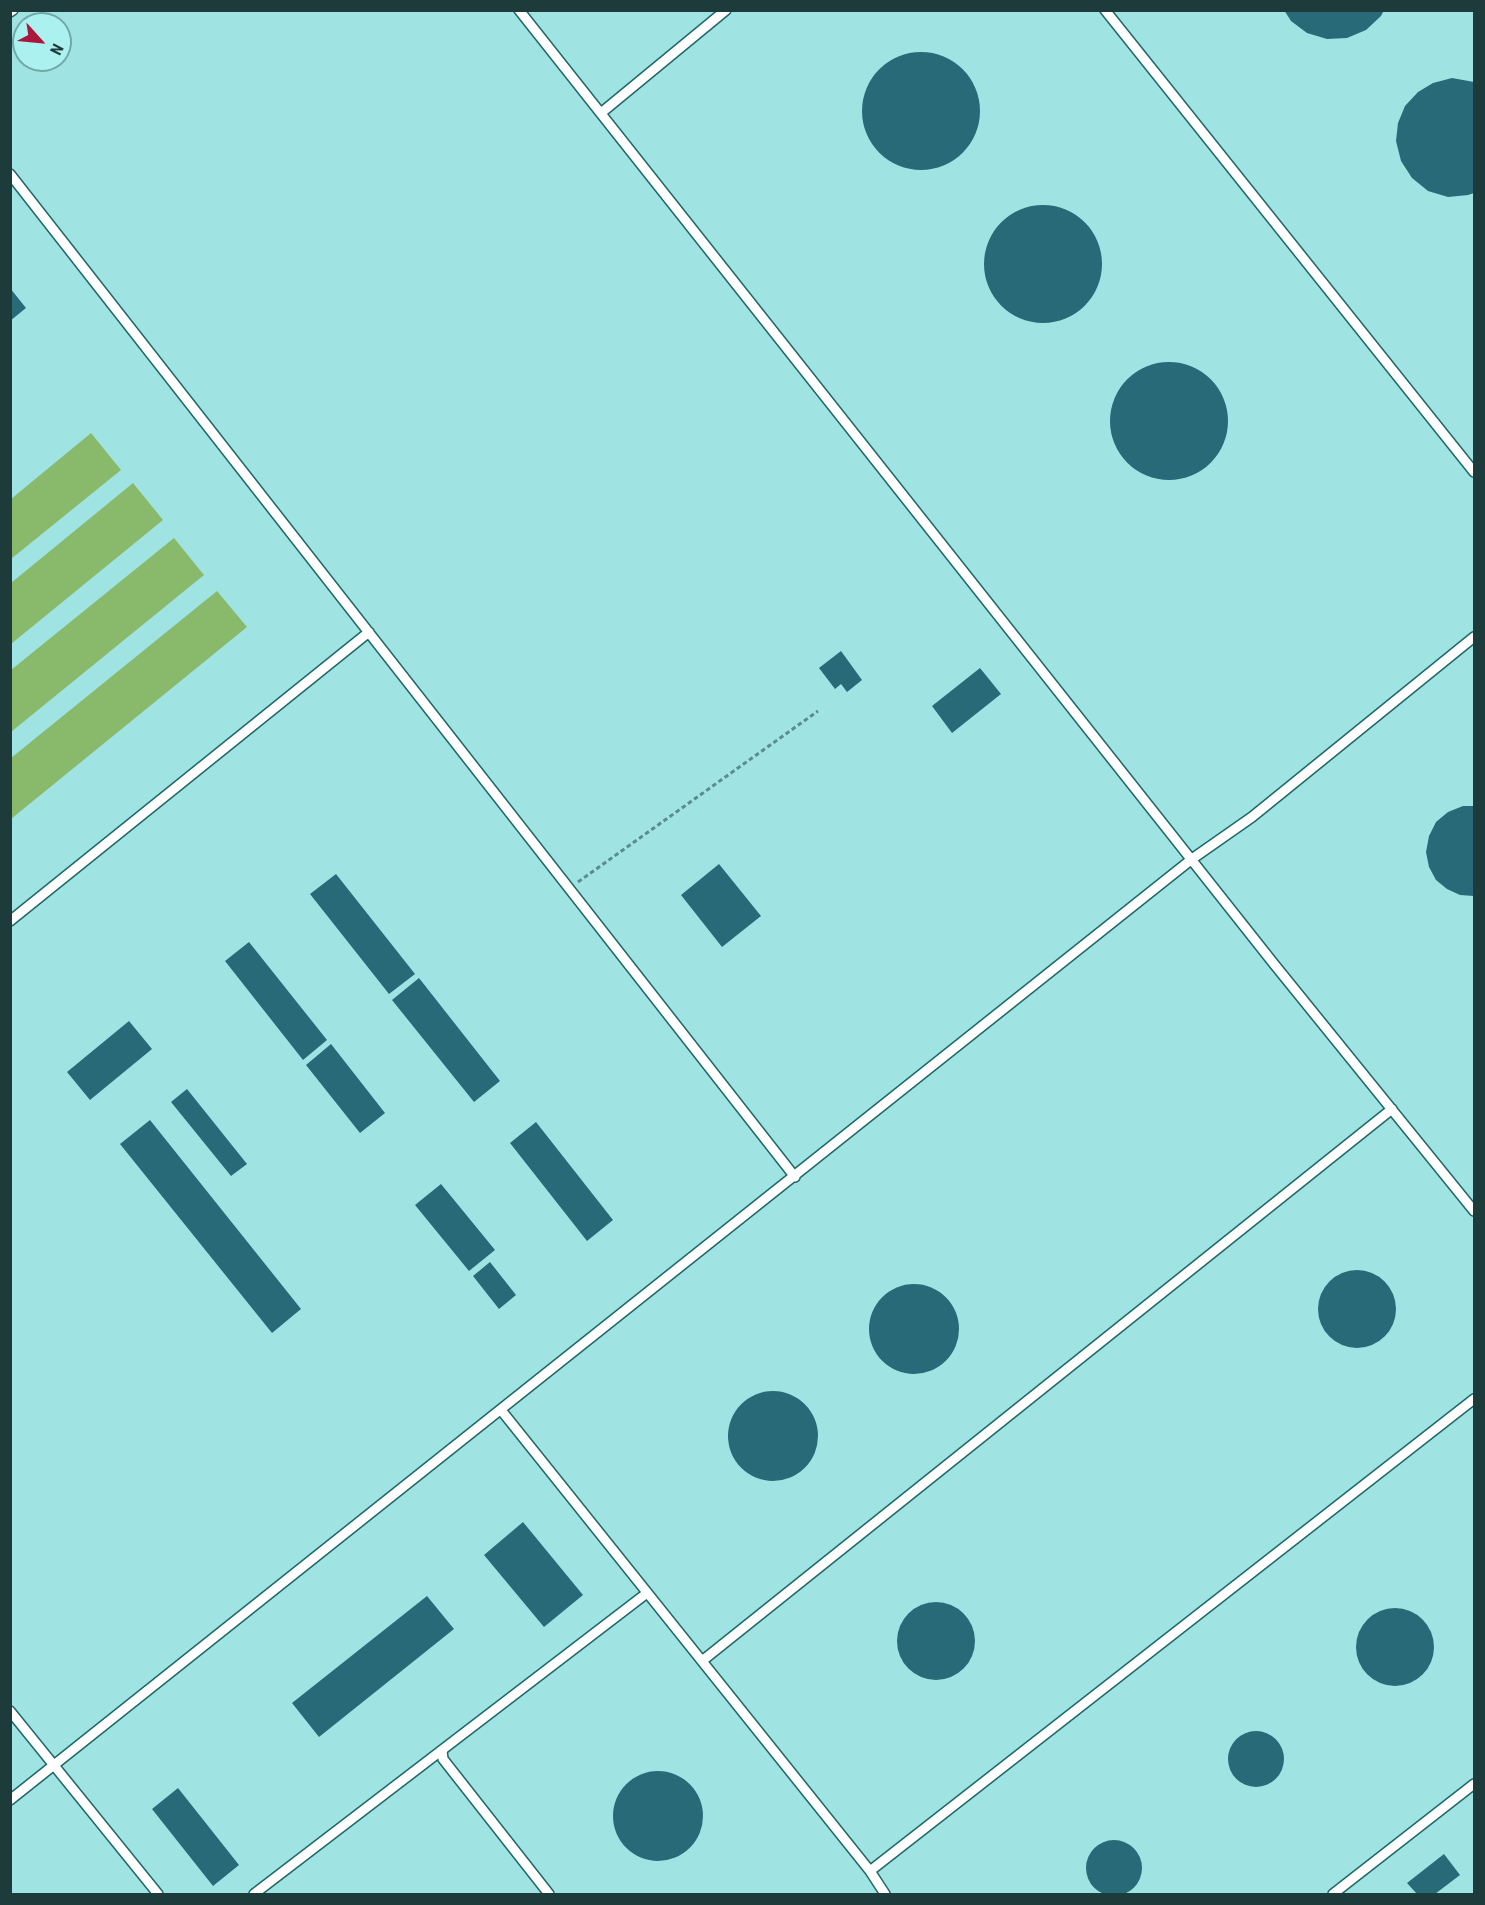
<!DOCTYPE html>
<html>
<head>
<meta charset="utf-8">
<style>
  body { margin:0 }
  #map { position:relative; width:1485px; height:1905px; overflow:hidden; background:#9fe4e3; font-family:"Roboto Condensed",sans-serif }
  canvas { display:block }
  .frame { position:absolute; inset:0; border:12px solid #1e3b3b; pointer-events:none }
  .north { position:absolute; left:12px; top:12px; width:60px; height:60px; box-sizing:border-box; background:#abf1f0; border:2px solid #73a8a8; border-radius:50%; rotate:117deg; font-size:16px; font-weight:700; line-height:24px; text-align:center; color:#1e3b3b }
  .north::after { content:''; display:block; margin:auto; width:21px; height:27px; background:#ab163c; clip-path:polygon(50% 0,100% 100%,50% 72%,0 100%) }
</style>
</head>
<body>
<div id="map">
<canvas width="1485" height="1905"></canvas>
<div class="frame"></div>
<div class="north">N</div>
</div>
<script>
const ctx = document.querySelector('canvas').getContext('2d');
ctx.lineJoin = 'round';
function paint(path, color) {
  ctx.fillStyle = color;
  ctx.fill(path, 'evenodd');
}
function poly(rows) {
  const path = new Path2D();
  for (const r of rows) {
    if (r.length === 3) {
      path.moveTo(r[0] + r[2], r[1]);
      path.arc(r[0], r[1], r[2], 0, 2 * Math.PI);
      continue;
    }
    path.moveTo(r[0], r[1]);
    for (let i = 2; i < r.length; i += 2) path.lineTo(r[i], r[i + 1]);
  }
  return path;
}
function trace(path, color, width, dash) {
  ctx.strokeStyle = color;
  ctx.lineWidth = width;
  ctx.lineCap = dash ? 'butt' : 'round';
  ctx.setLineDash(dash || []);
  ctx.stroke(path);
}
const water = poly([
  [91,433,121,470,11,559,11,499],
  [133,483,163,520,11,644,11,583],
  [174,538,204,575,11,732,11,670],
  [217,591,247,627,11,819,11,758]
]);
const building = poly([
  [1284,10,1384,10,1381,16,1366,30,1347,38,1327,39,1307,33,1291,21],
  [921,111,59],
  [1452,78,1474,82,1474,193,1468,195,1448,197,1428,191,1412,178,1401,161,1396,141,1398,123,1405,106,1418,92,1433,83],
  [1043,264,59],
  [10,288,26,308,10,321],
  [1169,421,59],
  [841,651,862,680,847,692,841,684,835,689,819,668],
  [980,668,1001,694,952,733,932,706],
  [1463,806,1474,806,1474,896,1460,895,1447,889,1436,880,1429,867,1426,852,1429,836,1436,822,1448,812],
  [719,864,761,916,722,947,681,895],
  [336,874,415,974,389,994,310,894],
  [249,942,327,1040,303,1060,225,961],
  [419,978,500,1081,474,1102,392,1000],
  [129,1021,152,1049,90,1100,67,1072],
  [331,1044,385,1113,360,1133,306,1065],
  [187,1089,247,1164,231,1176,171,1102],
  [150,1120,301,1309,272,1333,120,1144],
  [536,1122,613,1220,587,1241,510,1143],
  [441,1184,495,1250,469,1271,415,1205],
  [490,1262,516,1295,499,1309,473,1276],
  [1357,1309,39],
  [914,1329,45],
  [773,1436,45],
  [523,1522,583,1595,544,1627,484,1555],
  [427,1596,454,1629,319,1737,292,1703],
  [936,1641,39],
  [1395,1647,39],
  [1256,1759,28],
  [658,1816,45],
  [178,1788,239,1865,213,1886,152,1809],
  [1114,1868,28],
  [1444,1854,1460,1875,1435,1894,1417,1894,1407,1883]
]);
const path = poly([
  [578,882,818,711]
]);
const service = poly([
  [519,10,1274,964,1474,1211],
  [1105,10,1474,472],
  [10,12,13,10],
  [601,113,726,10],
  [10,174,795,1177],
  [10,921,369,632],
  [501,1410,870,1871],
  [702,1661,1392,1109],
  [10,1711,158,1894],
  [10,1800,1192,859,1252,817,1474,637],
  [254,1894,442,1750],
  [549,1894,443,1759,442,1750,647,1593],
  [885,1894,870,1871,1474,1399],
  [1333,1894,1474,1784]
]);
paint(water, '#89ba6c');
paint(building, '#286a78');
trace(service, '#206868', 12);
trace(path, '#5b8c8b', 3, [4.5, 3]);
trace(service, '#fff', 9);
</script>
</body>
</html>
